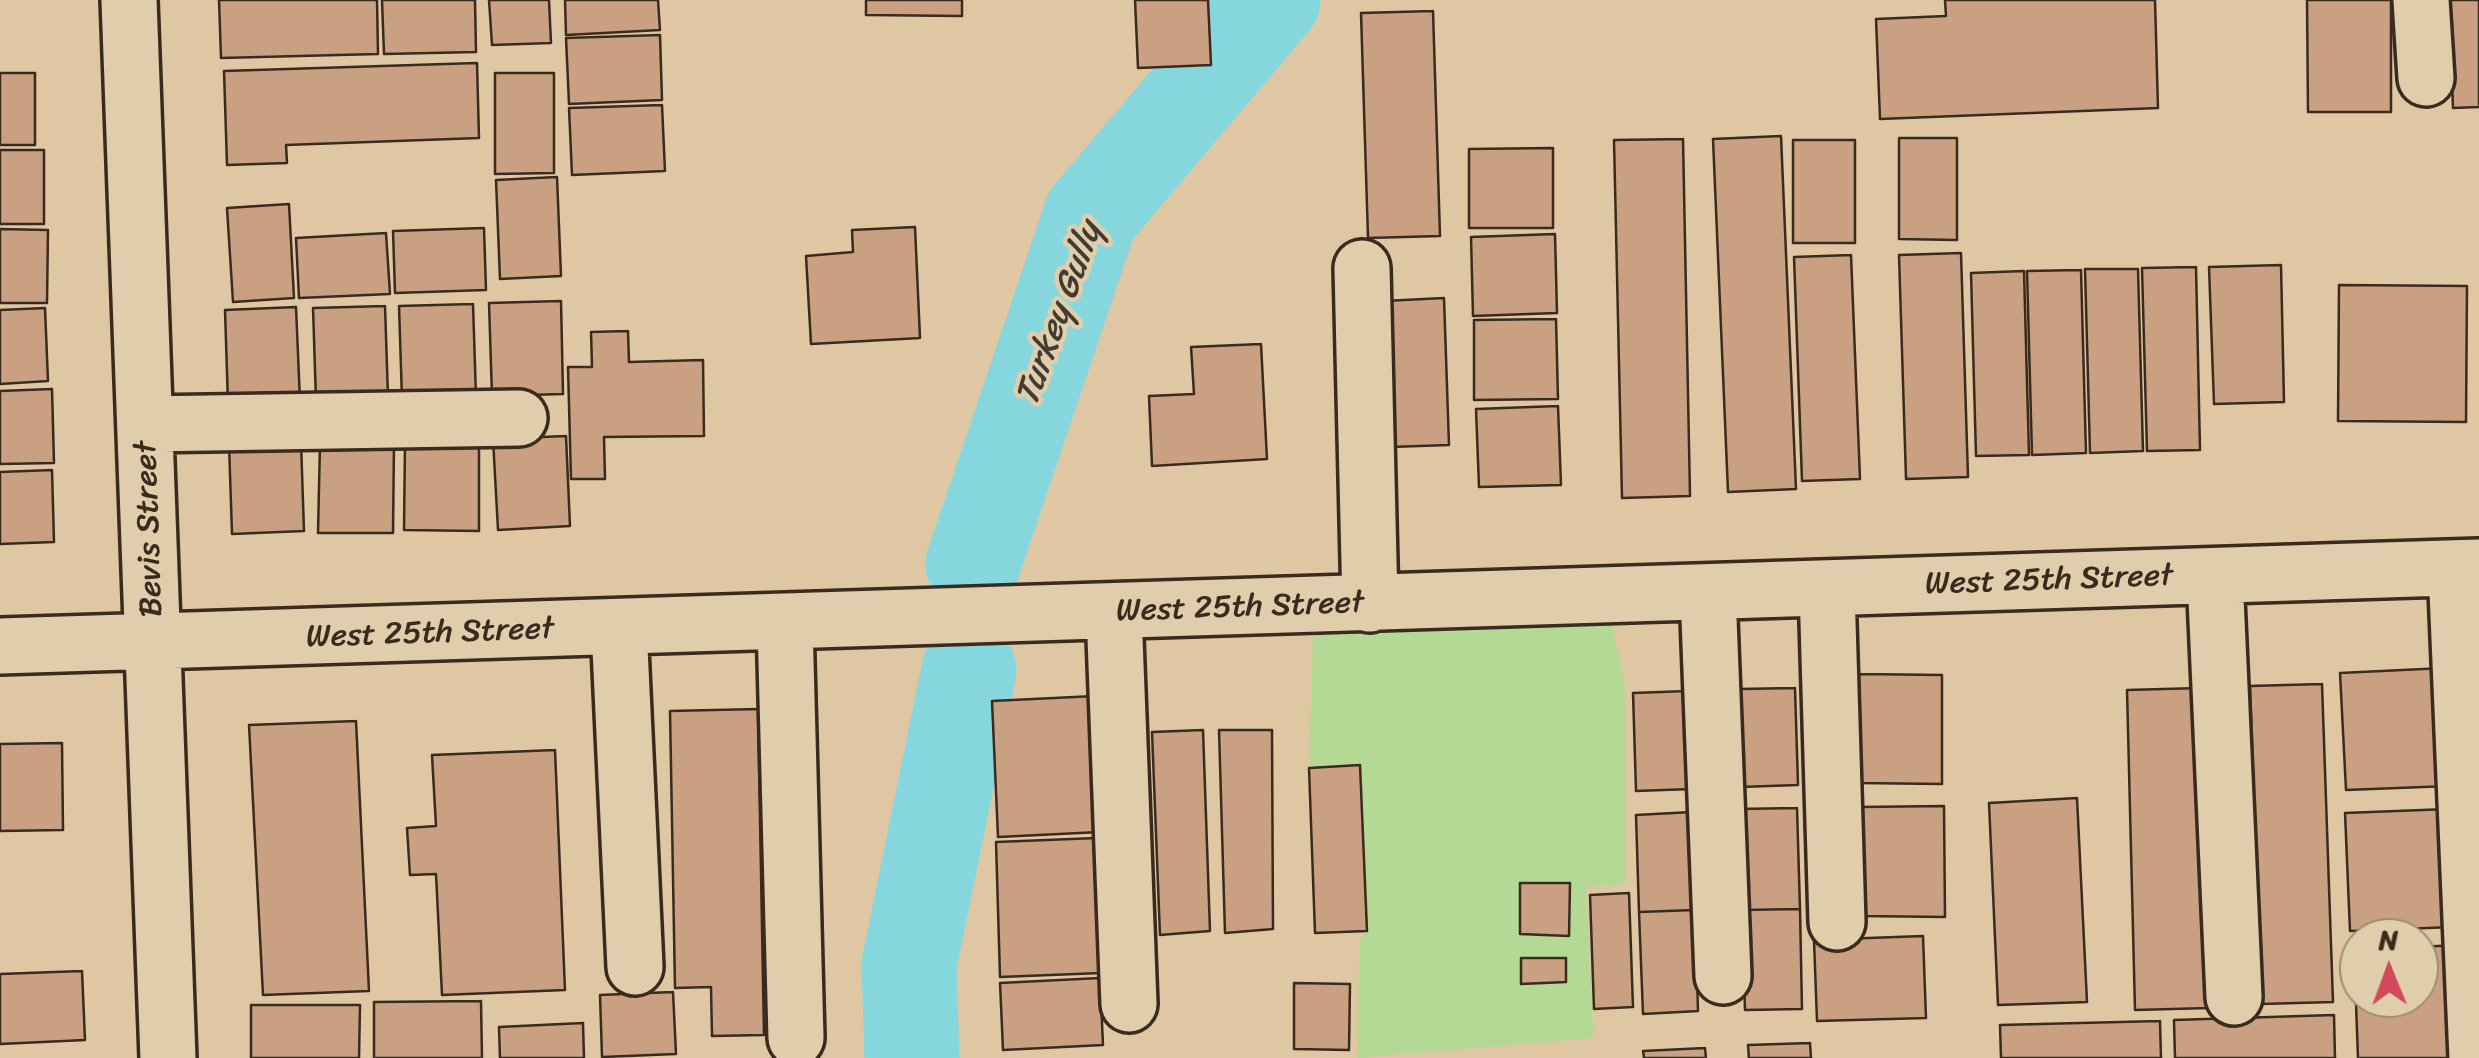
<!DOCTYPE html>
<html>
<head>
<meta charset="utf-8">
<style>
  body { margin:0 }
  #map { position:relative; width:2479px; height:1058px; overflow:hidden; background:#e0c7a4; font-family:Sriracha,sans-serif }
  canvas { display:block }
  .north { position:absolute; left:2339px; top:918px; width:100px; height:100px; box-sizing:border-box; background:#dfcdab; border:2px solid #9d8c73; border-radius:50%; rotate:359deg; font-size:28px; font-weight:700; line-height:40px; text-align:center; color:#3b2a1e }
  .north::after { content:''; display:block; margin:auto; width:35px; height:45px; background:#d1495b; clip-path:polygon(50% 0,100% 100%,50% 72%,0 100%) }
</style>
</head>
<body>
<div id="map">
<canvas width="2479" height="1058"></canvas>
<div class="north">N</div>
</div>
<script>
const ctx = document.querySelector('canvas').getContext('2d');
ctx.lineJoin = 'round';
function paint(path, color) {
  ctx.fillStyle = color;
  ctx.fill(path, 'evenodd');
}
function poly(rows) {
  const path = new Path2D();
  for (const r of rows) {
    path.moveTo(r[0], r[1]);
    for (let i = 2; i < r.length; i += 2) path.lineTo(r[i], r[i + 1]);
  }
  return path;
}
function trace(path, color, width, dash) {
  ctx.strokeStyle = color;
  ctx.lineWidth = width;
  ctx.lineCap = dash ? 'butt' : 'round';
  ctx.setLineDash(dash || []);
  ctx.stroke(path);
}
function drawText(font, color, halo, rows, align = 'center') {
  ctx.font = font + ' Sriracha,sans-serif';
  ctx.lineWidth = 9;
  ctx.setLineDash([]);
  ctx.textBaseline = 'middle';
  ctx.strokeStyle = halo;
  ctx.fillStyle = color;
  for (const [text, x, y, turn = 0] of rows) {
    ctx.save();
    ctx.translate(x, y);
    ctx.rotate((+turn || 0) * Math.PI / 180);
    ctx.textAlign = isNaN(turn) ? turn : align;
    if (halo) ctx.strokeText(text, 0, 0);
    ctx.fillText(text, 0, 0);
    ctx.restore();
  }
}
const green = poly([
  [1610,616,1626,690,1626,884,1586,887,1594,1038,1358,1058,1359,940,1367,931,1359,765,1309,768,1313,630]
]);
const river = poly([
  [973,564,1091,215,1273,0],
  [912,1058,909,965,969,670]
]);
const building = poly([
  [219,0,377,0,378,54,221,58,219,0],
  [382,0,475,0,476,52,384,54,382,0],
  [489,0,549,0,551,43,492,45,489,0],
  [565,0,658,0,660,30,566,35,565,0],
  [866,0,962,0,962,16,866,15,866,0],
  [1135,0,1208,0,1211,65,1138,68,1135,0],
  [1945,0,2155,0,2158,108,1880,119,1876,19,1946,16,1945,0],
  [2307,0,2391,0,2391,112,2308,112,2307,0],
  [2449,0,2479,0,2479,107,2453,108,2449,0],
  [1433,11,1440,236,1368,238,1361,13,1433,11],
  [660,35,662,100,569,104,566,38,660,35],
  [477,63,479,138,286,145,287,163,227,165,224,71,477,63],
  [0,73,35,73,35,145,0,145,0,73],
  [495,73,554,73,554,173,495,174,495,73],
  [662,105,665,171,572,175,569,108,662,105],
  [1781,136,1796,489,1728,492,1713,139,1781,136],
  [1899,138,1957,138,1957,240,1899,239,1899,138],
  [1683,139,1690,496,1622,498,1614,140,1683,139],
  [1793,140,1855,140,1855,243,1793,243,1793,140],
  [1553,148,1553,228,1469,228,1469,149,1553,148],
  [0,150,44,150,44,224,0,224,0,150],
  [557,177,561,276,500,279,496,180,557,177],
  [289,204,294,298,233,302,227,208,289,204],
  [915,227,920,338,811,344,806,256,853,252,852,230,915,227],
  [484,228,486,290,395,293,393,231,484,228],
  [0,229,48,230,47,303,0,303,0,229],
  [386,233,390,294,299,298,296,238,386,233],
  [1555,234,1557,313,1473,316,1471,237,1555,234],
  [1961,253,1968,477,1906,479,1899,255,1961,253],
  [1851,255,1860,479,1802,481,1794,257,1851,255],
  [2281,265,2284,402,2214,404,2209,267,2281,265],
  [2196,267,2200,450,2147,451,2142,268,2196,267],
  [2085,269,2138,269,2143,451,2090,453,2085,269],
  [2081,270,2086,453,2032,455,2027,271,2081,270],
  [2024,271,2029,455,1976,456,1971,273,2024,271],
  [2339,285,2467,286,2466,422,2338,421,2339,285],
  [1444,298,1449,445,1390,447,1384,301,1444,298],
  [561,301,563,394,492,396,489,303,561,301],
  [473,304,476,397,402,399,399,306,473,304],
  [385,306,388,397,316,400,313,308,385,306],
  [296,307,300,401,228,404,225,310,296,307],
  [45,308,48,381,0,384,0,310,45,308],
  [1556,319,1558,399,1474,400,1474,320,1556,319],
  [628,331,629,362,703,360,704,436,604,437,605,479,571,479,568,367,592,367,591,332,628,331],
  [1261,344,1267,459,1152,466,1149,396,1194,394,1191,347,1261,344],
  [52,389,54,463,0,464,0,391,52,389],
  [1558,406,1561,485,1479,487,1476,409,1558,406],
  [566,436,570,526,498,530,493,439,566,436],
  [301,442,304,531,232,534,229,444,301,442],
  [405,442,479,442,479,531,404,530,405,442],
  [320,443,394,444,393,533,318,533,320,443],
  [52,470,54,542,0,544,0,472,52,470],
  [2444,668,2449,786,2346,790,2340,673,2444,668],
  [1859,674,1942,675,1942,784,1857,783,1859,674],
  [2322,684,2333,1002,2261,1004,2250,686,2322,684],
  [1795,688,1798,785,1740,787,1740,689,1795,688],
  [2201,688,2209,1008,2135,1010,2127,690,2201,688],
  [1688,691,1692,789,1636,791,1633,693,1688,691],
  [1095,696,1100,832,998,837,992,701,1095,696],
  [758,709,764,1035,712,1036,711,987,675,988,670,711,758,709],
  [356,721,369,991,263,995,249,725,356,721],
  [1203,730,1210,931,1160,935,1152,732,1203,730],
  [1219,730,1272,730,1273,929,1225,933,1219,730],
  [62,743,63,830,0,831,0,744,62,743],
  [555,750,565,990,442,995,436,874,410,875,407,828,436,826,432,755,555,750],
  [1360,765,1367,931,1315,933,1309,768,1360,765],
  [2077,798,2087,1002,1998,1005,1989,803,2077,798],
  [1944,806,1945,917,1861,916,1860,807,1944,806],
  [1797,808,1800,909,1742,910,1739,809,1797,808],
  [2448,809,2453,927,2350,931,2345,813,2448,809],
  [1692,812,1695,910,1639,912,1636,815,1692,812],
  [1097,838,1101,973,1000,977,996,842,1097,838],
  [1520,883,1570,883,1569,936,1520,934,1520,883],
  [1629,893,1633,1007,1594,1009,1590,895,1629,893],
  [1800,909,1802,1009,1745,1010,1742,910,1800,909],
  [1695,910,1698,1011,1643,1014,1639,912,1695,910],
  [1923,936,1926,1018,1817,1021,1814,940,1923,936],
  [2457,945,2462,1058,2358,1058,2354,950,2359,950,2359,998,2419,998,2419,947,2457,945],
  [1521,958,1566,958,1566,982,1521,984,1521,958],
  [82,971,85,1040,0,1044,0,974,82,971],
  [1100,978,1103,1045,1003,1050,1000,983,1100,978],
  [1294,983,1350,984,1349,1050,1294,1049,1294,983],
  [673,992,676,1054,602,1057,600,995,673,992],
  [481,1001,482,1058,374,1058,374,1002,481,1001],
  [251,1005,360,1005,359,1058,251,1058,251,1005],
  [2334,1015,2335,1058,2175,1058,2174,1020,2334,1015],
  [2160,1021,2161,1058,2001,1058,2000,1025,2160,1021],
  [583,1023,584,1058,500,1058,499,1027,583,1023],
  [1810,1043,1811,1058,1749,1058,1748,1045,1810,1043],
  [1705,1048,1706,1058,1644,1058,1643,1051,1705,1048]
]);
const minor = poly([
  [129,0,168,1058],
  [2421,0,2426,78],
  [1362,268,1370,604],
  [146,424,519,418],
  [2456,568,2477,1058],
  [2215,576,2234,997],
  [1827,589,1837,922],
  [1708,593,1723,976],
  [1114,612,1129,1004],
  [785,623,796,1038],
  [619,627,635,967],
  [0,646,2479,567]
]);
const streetNames = [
  ["Bevis Street",150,529,-92],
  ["West 25th Street",2049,581,-2],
  ["West 25th Street",1240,608,-2],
  ["West 25th Street",430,634,-2]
];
const waterNames = [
  ["Turkey Gully",1060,314,-70]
];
paint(green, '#b3d995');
trace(river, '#85d7dd', 95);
paint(building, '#c9a182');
trace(building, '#3b2a1e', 2.5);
trace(minor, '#3b2a1e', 62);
trace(minor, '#dfcdab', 55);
drawText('32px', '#3b2a1e', '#dfcdab', streetNames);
drawText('italic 35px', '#423b31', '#dfcdab', waterNames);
</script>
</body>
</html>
